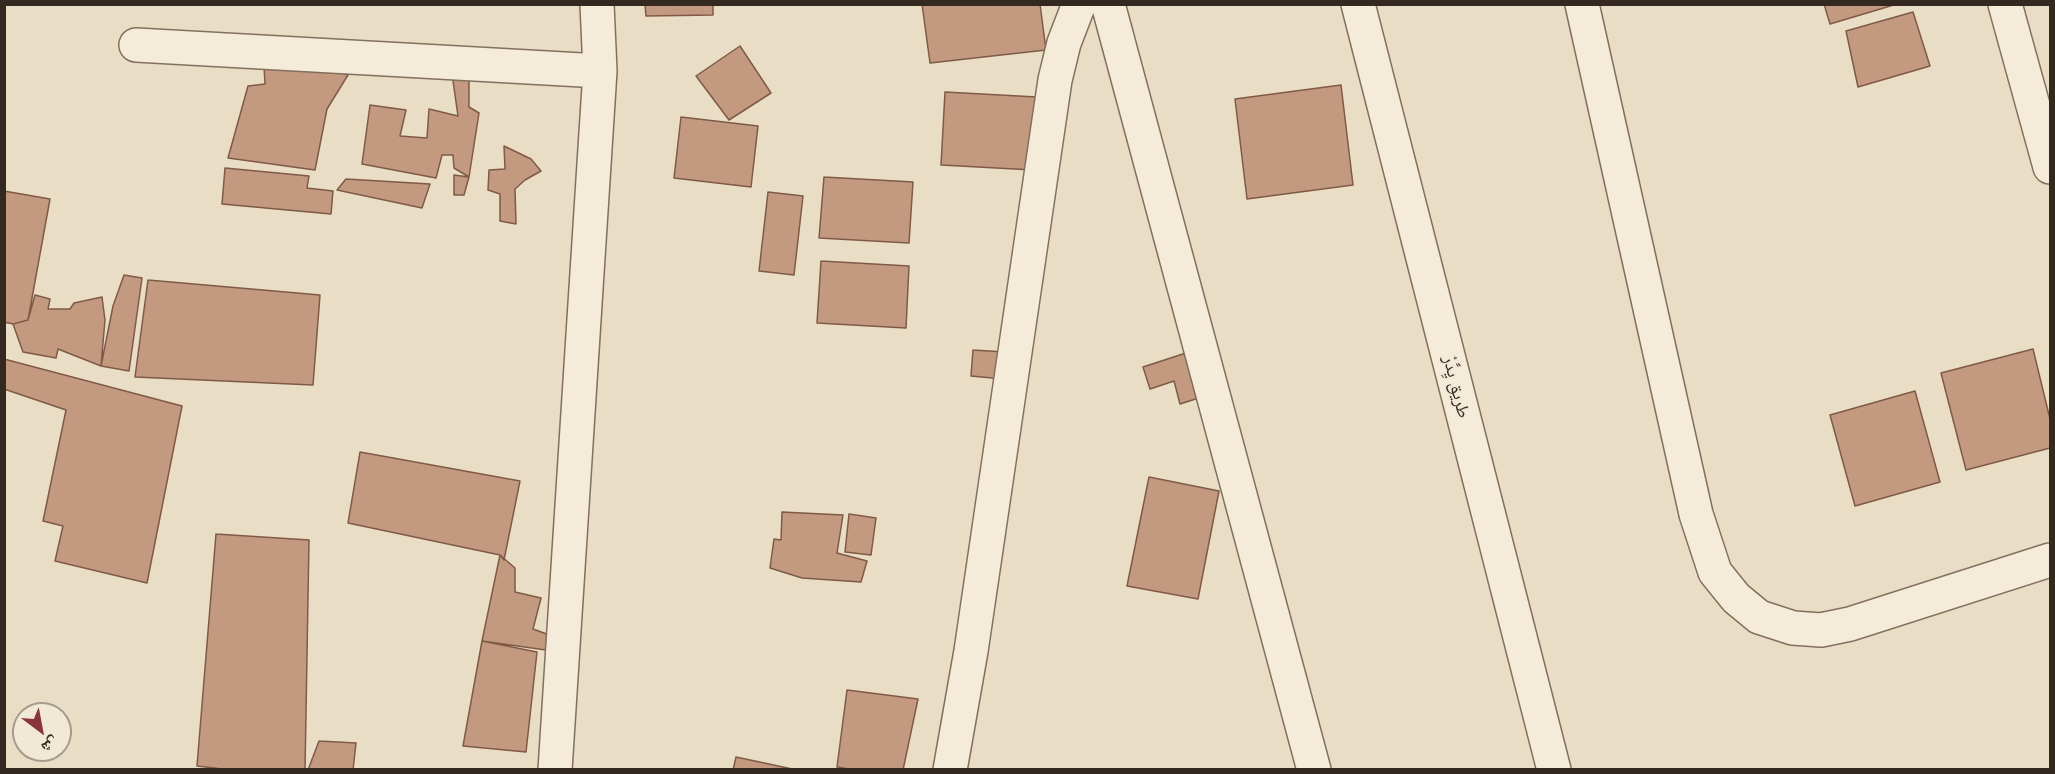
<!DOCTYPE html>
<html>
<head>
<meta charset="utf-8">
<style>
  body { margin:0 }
  #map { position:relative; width:2055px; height:774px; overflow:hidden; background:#e9ddc6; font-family:"Libre Baskerville","Noto Naskh Arabic",serif }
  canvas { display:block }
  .frame { position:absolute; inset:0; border:6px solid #342920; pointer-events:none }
  .north { position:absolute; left:12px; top:702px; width:60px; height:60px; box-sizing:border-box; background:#f1e8d5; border:2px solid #a59c8d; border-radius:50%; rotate:148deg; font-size:16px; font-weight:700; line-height:24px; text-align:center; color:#342920 }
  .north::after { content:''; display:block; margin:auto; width:21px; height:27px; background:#8a353a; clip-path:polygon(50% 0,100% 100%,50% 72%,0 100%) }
</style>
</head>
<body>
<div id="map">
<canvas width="2055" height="774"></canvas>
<div class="frame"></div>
<div class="north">ش</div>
</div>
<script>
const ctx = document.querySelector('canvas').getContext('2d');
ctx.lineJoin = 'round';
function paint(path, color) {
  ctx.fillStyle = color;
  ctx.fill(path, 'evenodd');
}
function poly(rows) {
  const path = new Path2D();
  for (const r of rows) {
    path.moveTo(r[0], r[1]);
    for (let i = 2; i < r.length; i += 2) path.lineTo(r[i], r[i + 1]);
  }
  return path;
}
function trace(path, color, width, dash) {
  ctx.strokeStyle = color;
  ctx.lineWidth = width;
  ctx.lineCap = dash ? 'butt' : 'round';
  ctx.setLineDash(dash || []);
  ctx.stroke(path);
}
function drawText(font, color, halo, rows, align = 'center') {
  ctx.font = font + ' "Libre Baskerville","Noto Naskh Arabic",serif';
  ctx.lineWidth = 4.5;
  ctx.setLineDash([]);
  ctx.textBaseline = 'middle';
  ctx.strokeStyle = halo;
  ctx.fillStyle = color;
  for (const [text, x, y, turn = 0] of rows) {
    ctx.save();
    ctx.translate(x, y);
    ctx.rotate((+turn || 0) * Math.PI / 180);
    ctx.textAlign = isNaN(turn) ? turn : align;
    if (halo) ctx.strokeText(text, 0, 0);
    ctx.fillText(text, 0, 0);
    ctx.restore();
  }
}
const building = poly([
  [645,4,713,4,713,15,646,16,645,4],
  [922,4,1040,4,1046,50,930,63,922,4],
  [1824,4,1897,4,1830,24,1824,4],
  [1913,12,1930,66,1858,87,1846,31,1913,12],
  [740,46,771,93,729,120,696,76,740,46],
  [310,63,348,75,327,109,315,170,228,158,248,86,265,84,264,66,310,63],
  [451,67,469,70,469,107,479,113,469,177,454,168,453,155,442,155,436,178,362,164,370,105,406,110,400,136,427,138,429,109,458,116,451,67],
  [1341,85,1353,185,1247,199,1235,99,1341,85],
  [945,92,1037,97,1033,170,941,165,945,92],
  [681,117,758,126,751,187,674,178,681,117],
  [504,146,531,159,541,171,525,180,515,189,516,224,500,221,500,194,488,190,489,170,505,169,504,146],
  [225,168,309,176,307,188,333,191,331,214,222,204,225,168],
  [454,175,469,177,464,195,454,195,454,175],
  [824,177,913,182,909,243,819,238,824,177],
  [346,179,430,184,422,208,337,190,346,179],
  [4,191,50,199,28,320,13,324,4,322,4,191],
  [768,192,803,196,794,275,759,271,768,192],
  [821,261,909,266,906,328,817,323,821,261],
  [124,275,142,278,129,371,101,366,113,306,124,275],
  [148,280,320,295,313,385,135,377,148,280],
  [35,295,50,299,48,309,70,309,74,303,102,297,105,320,101,366,58,349,56,358,23,352,13,324,28,320,35,295],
  [2033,349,2050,419,2050,448,1966,470,1941,373,2033,349],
  [973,350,1005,352,1003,379,971,376,973,350],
  [1192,351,1205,396,1180,404,1174,381,1150,389,1143,367,1192,351],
  [4,359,182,406,147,583,55,561,63,526,43,521,66,410,4,389,4,359],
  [1915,391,1940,482,1855,506,1830,415,1915,391],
  [360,452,520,481,504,560,500,555,348,523,360,452],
  [1149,477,1219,491,1198,599,1127,586,1149,477],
  [782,512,843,515,837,553,867,561,861,582,802,578,770,568,774,539,781,540,782,512],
  [849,514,876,518,871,555,845,552,849,514],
  [216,534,309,540,305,770,231,770,197,766,216,534],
  [500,555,515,568,515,592,541,598,533,629,563,640,553,651,482,641,500,555],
  [482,641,537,652,526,752,463,746,482,641],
  [847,690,918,699,903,770,855,770,837,767,847,690],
  [319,741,356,743,353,770,308,770,319,741],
  [736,757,797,770,733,770,736,757]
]);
const minor = poly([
  [1108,4,1314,770],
  [1582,4,1696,514,1715,572,1736,598,1759,617,1793,628,1821,630,1850,624,2050,560],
  [2005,4,2050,167],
  [136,45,600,71],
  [555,770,600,71,597,4],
  [950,770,971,651,1055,80,1064,43,1079,4]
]);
const tertiary = poly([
  [1358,4,1554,770]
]);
const streetNames = [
  ["طريق يِدِّرْ",1456,387,76]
];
paint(building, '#c39980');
trace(building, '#7f5a47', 1.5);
trace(minor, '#82705e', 36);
trace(tertiary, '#82705e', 36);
trace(minor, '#f5ebd9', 33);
trace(tertiary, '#f5ebd9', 33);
drawText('18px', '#342920', '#f1e8d5', streetNames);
</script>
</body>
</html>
